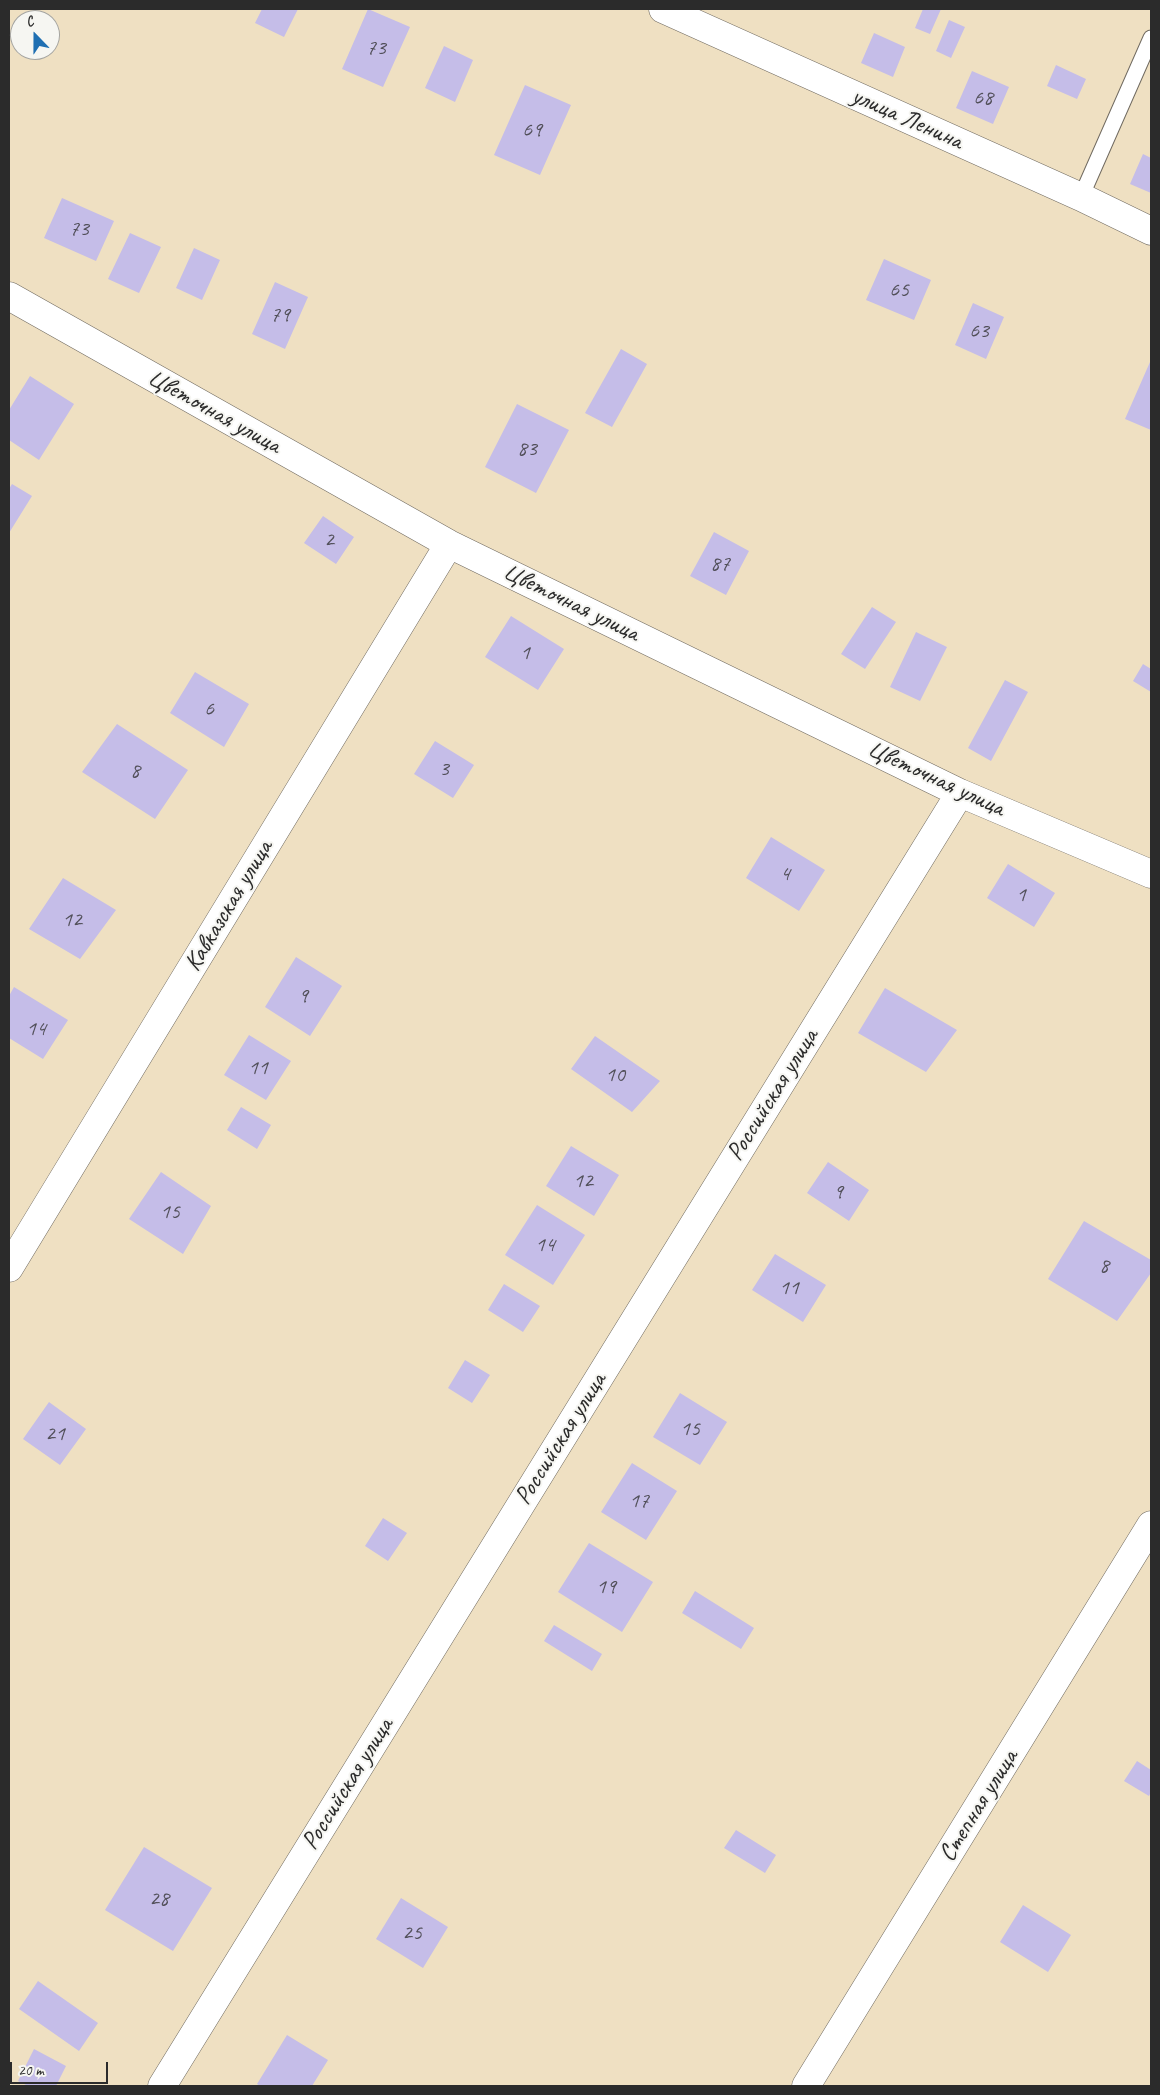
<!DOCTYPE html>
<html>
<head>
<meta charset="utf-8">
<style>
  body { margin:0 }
  #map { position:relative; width:1160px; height:2095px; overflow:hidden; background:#efe0c2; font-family:Caveat,sans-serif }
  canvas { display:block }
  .frame { position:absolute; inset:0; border:10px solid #2b2b2b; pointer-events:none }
  .north { position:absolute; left:10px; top:10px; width:50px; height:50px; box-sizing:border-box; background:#f6f6f2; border:1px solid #a5a5a2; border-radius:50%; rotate:338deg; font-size:14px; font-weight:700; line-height:20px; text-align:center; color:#2b2b2b }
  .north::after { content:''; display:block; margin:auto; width:18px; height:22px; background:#1f6fb2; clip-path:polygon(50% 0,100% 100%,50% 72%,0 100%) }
  .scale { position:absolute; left:10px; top:2062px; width:98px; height:22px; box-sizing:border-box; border:2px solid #2b2b2b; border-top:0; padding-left:6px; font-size:15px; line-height:18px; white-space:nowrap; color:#2b2b2b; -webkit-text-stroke:4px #f6f6f2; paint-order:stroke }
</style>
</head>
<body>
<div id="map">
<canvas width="1160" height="2095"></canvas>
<div class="frame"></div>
<div class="north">С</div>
<div class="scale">20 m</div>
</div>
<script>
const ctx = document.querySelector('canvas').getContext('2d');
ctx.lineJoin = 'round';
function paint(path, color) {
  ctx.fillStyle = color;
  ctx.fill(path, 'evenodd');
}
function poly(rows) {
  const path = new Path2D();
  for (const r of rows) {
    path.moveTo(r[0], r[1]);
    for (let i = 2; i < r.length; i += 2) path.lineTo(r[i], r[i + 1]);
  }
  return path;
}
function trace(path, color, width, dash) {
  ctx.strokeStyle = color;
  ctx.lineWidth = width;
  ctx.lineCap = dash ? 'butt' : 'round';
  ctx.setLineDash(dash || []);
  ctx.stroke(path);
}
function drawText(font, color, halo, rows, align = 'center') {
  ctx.font = font + ' Caveat,sans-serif';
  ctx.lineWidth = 4;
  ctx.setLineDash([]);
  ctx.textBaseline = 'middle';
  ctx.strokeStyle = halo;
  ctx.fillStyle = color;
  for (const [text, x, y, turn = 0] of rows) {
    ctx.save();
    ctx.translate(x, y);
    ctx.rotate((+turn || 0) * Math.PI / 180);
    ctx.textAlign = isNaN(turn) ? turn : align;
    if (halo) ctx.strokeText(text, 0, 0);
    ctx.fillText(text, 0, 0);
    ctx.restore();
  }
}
const building = poly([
  [262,9,298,9,284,37,255,23],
  [368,9,410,27,383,87,342,69],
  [923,9,941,9,930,34,915,28],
  [949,20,965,27,951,58,936,51],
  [874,33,905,47,893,77,861,63],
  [444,46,473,60,455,102,425,88],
  [1056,65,1086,79,1077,99,1047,86],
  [972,71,1009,87,993,124,956,108],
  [525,85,571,105,540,175,494,155],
  [1143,154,1151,158,1151,193,1130,184],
  [62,198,114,221,96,261,44,238],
  [130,233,161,247,139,293,108,279],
  [194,248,220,260,202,300,176,288],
  [884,259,931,280,914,320,866,300],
  [275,282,308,297,285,349,252,334],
  [973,303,1004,317,986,359,955,345],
  [621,349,647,364,612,427,585,413],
  [1150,362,1151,363,1151,430,1125,419],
  [30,376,74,404,39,460,9,440,9,410],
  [517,404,569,430,536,493,485,467],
  [12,484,32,496,9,533,9,489],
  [323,516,354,537,336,564,304,543],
  [714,532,749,551,726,595,690,576],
  [872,607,896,622,865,669,841,654],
  [511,616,564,649,538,690,485,657],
  [916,632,947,647,920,701,890,687],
  [1143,664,1151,669,1151,692,1133,681],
  [195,672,249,704,224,747,170,713],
  [1005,680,1028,692,991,761,968,748],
  [117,724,188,770,155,819,82,772],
  [435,741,474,765,453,798,414,774],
  [771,837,825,870,799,911,746,878],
  [1008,864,1055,893,1034,927,987,898],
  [63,878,116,910,80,959,29,929],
  [296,957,342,986,310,1036,265,1007],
  [14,987,68,1020,43,1059,9,1038,9,996],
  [885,988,957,1030,926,1072,858,1033],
  [249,1035,291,1061,266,1100,224,1075],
  [595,1036,660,1081,632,1112,571,1069],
  [241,1107,271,1125,257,1149,227,1130],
  [571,1146,619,1175,594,1216,546,1186],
  [828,1162,869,1190,849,1221,807,1193],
  [161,1172,211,1206,183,1254,129,1219],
  [537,1205,585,1235,553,1285,505,1255],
  [1084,1221,1151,1260,1151,1273,1117,1321,1048,1279],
  [775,1254,826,1285,803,1322,752,1290],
  [504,1284,540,1306,523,1332,488,1310],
  [465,1360,490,1375,472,1403,448,1388],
  [680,1393,727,1422,700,1465,653,1437],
  [49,1402,86,1429,60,1465,23,1439],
  [632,1463,677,1491,646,1540,601,1512],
  [383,1518,407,1533,388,1561,365,1546],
  [589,1543,653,1582,622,1632,558,1592],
  [695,1591,754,1628,741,1649,682,1613],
  [554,1625,602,1654,592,1671,544,1641],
  [1137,1761,1151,1770,1151,1792,1149,1796,1124,1781],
  [736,1830,776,1855,765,1873,724,1848],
  [144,1847,212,1888,173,1951,105,1910],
  [401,1898,448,1927,423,1968,376,1939],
  [1023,1905,1071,1935,1048,1972,1000,1942],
  [38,1981,98,2023,79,2051,19,2009],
  [287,2035,328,2060,312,2086,260,2086,257,2084],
  [34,2049,66,2066,56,2086,28,2086,18,2081]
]);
const service = poly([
  [1081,197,1151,38]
]);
const minor = poly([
  [663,9,1081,197,1151,231],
  [9,296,449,544,960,793,1151,874],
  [9,1268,449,544],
  [162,2086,960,793],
  [806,2086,1151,1525]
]);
const numberNames = [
  ["73",376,48],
  ["68",983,98],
  ["69",532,130],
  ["73",79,229],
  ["65",899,290],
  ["79",280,315],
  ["63",979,331],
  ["83",527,449],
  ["2",329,540],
  ["87",720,564],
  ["1",525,653],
  ["6",209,709],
  ["3",444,769],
  ["8",135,771],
  ["4",785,874],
  ["1",1021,895],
  ["12",72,920],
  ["9",303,996],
  ["14",36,1029],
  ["11",258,1068],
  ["10",615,1075],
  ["12",583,1181],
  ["9",838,1192],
  ["15",170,1212],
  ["14",545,1245],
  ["8",1104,1266],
  ["11",789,1288],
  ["15",690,1429],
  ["21",55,1434],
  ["17",639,1501],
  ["19",606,1587],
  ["28",159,1899],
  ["25",412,1933]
];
const streetNames = [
  ["улица Ленина",907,119,24],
  ["Цветочная улица",214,412,29],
  ["Цветочная улица",571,603,26],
  ["Цветочная улица",936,779,25],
  ["Кавказская улица",229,906,-59],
  ["Российская улица",773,1095,-58],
  ["Российская улица",561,1439,-58],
  ["Российская улица",348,1784,-58],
  ["Степная улица",979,1806,-58]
];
paint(building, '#c5bde8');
trace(service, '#706a60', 17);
trace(minor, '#706a60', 29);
trace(service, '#fff', 15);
trace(minor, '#fff', 28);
drawText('22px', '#52505a', null, numberNames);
drawText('25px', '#2b2b2b', '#f6f6f2', streetNames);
</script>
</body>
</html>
